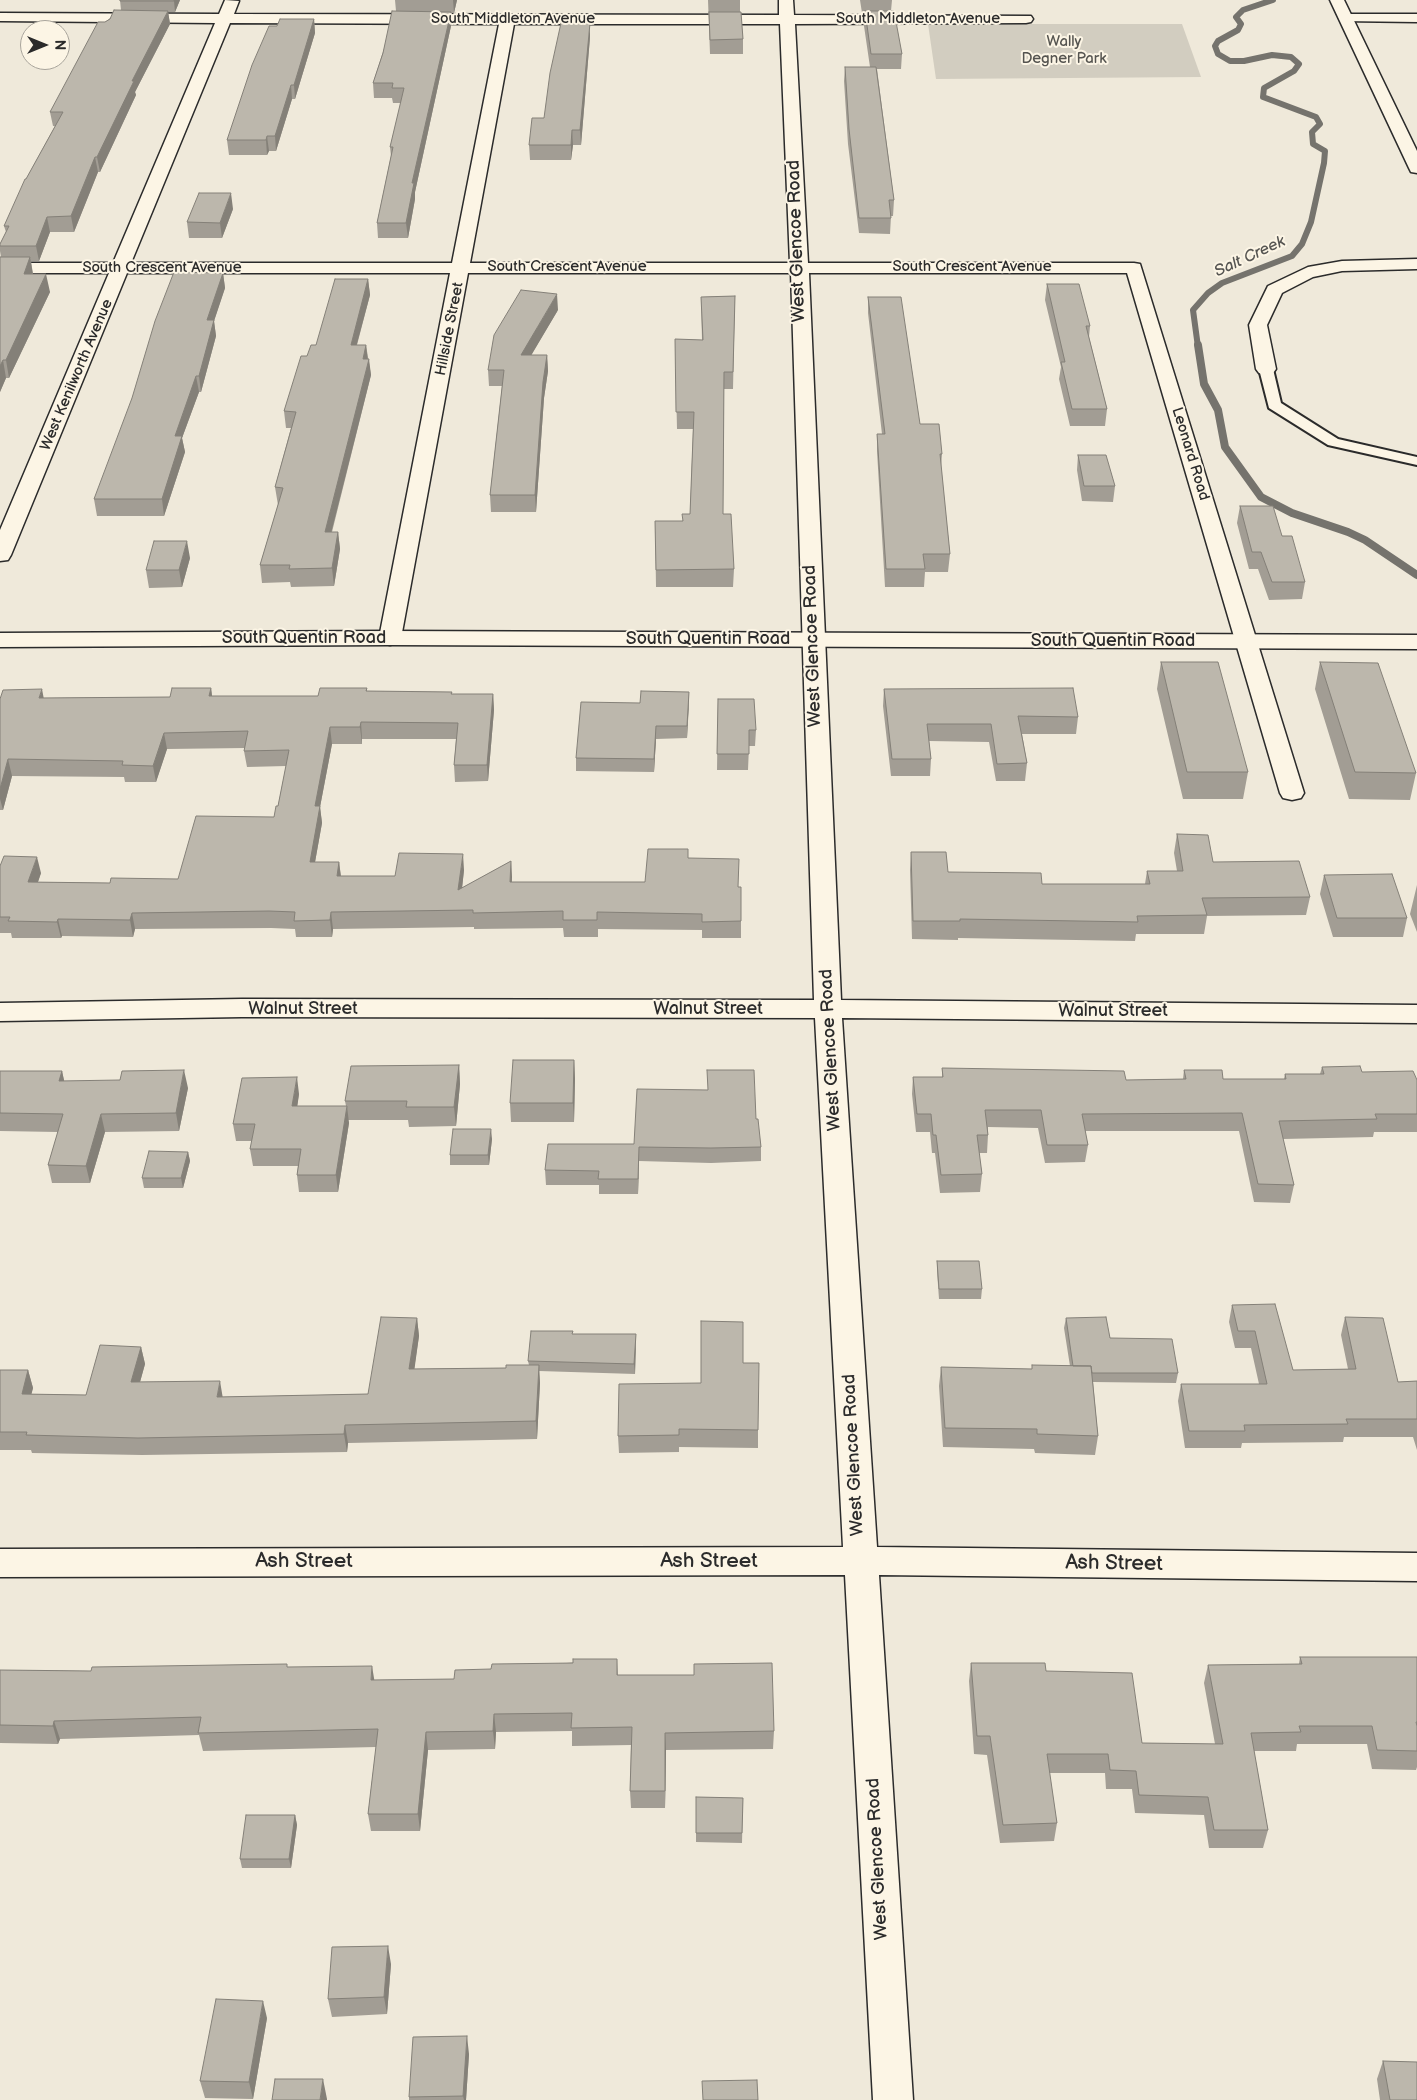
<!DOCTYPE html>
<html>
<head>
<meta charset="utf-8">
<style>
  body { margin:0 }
  #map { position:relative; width:1417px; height:2100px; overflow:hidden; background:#efe9da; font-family:"Balsamiq Sans",sans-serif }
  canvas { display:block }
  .north { position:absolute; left:20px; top:20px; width:50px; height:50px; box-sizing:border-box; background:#fcf5e5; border:1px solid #a8a49b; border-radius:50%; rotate:90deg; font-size:14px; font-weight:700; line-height:20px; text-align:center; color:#2b2b2b }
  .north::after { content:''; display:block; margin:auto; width:18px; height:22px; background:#2b2b2b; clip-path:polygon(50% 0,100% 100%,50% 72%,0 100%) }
</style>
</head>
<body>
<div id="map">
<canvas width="1417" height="2100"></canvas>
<div class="north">N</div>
</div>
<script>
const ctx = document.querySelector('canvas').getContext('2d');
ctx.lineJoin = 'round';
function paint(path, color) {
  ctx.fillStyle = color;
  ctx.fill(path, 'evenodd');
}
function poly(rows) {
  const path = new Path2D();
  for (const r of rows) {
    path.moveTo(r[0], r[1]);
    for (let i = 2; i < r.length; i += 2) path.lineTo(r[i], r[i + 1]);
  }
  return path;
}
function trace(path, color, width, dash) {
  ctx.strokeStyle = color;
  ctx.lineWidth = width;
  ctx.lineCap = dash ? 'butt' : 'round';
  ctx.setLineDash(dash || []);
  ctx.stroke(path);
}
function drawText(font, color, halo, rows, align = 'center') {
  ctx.font = font + ' "Balsamiq Sans",sans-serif';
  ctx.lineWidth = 4;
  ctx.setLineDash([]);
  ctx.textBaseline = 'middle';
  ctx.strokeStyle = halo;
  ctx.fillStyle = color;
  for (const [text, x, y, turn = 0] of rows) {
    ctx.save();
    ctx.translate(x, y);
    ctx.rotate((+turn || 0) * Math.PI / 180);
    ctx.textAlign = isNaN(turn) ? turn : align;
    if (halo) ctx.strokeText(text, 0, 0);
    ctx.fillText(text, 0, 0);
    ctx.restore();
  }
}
const green = poly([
  [928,24,1182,24,1201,77,936,79]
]);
const streamFar1 = poly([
  [1198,347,1193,310,1208,293,1222,283,1292,256,1302,244,1311,222,1324,163,1325,151,1313,144,1312,132,1320,124,1316,117,1263,97,1264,88,1294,71,1299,64,1291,57,1272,55,1244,61,1230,61,1218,54,1215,46,1218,41,1238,30,1241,24,1236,17,1243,10,1273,0]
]);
const stream = poly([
  [1198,345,1204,384,1218,410,1225,447,1261,497,1292,513,1348,532,1365,540,1417,575]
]);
const lane = poly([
  [1266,365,1273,369,1281,403,1338,439,1417,457,1417,465,1328,445,1269,408,1259,369,1266,365]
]);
const street = poly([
  [225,0,239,1,234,14,779,15,779,0,793,0,794,15,1031,16,1033,19,1031,22,1026,23,795,24,808,263,1134,263,1140,264,1304,793,1301,798,1292,800,1283,798,1280,793,1127,273,809,273,841,1000,1417,1005,1417,1023,842,1018,877,1547,1417,1553,1417,1581,879,1575,913,2100,873,2100,845,1575,0,1577,0,1549,843,1547,815,1018,242,1017,0,1021,0,1003,242,999,814,1000,791,273,468,273,401,638,398,643,390,645,382,643,379,638,450,273,127,273,11,555,8,560,0,561,0,530,109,273,0,273,0,263,113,263,215,23,0,21,0,13,219,14,225,0],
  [230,23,499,24,452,263,131,263,230,23],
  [514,24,780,24,790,263,470,263,514,24],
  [1346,14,1417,14,1417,22,1341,21,1339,18,1341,15,1346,14],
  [1417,259,1417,269,1342,271,1313,277,1282,293,1267,325,1276,369,1273,373,1266,375,1259,373,1256,369,1249,325,1268,286,1308,267,1342,261,1417,259]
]);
const secondary = poly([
  [1330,0,1344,0,1417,151,1417,173,1411,172,1409,168,1330,0],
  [390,631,1417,635,1417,649,390,645,0,647,0,633,390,631]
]);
const wall = poly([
  [120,0,180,0,175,12,168,12,170,24,135,92,136,95,100,172,98,172,74,232,50,232,39,261,31,261,33,274,50,292,9,378,6,378,0,392,1,257,0,251,0,244,6,232,4,226,26,179,55,126,53,126,50,112,105,22,121,10],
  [395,0,457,0,454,13,451,13,451,26,415,192,415,199,408,238,378,238,377,223,391,156,390,147,401,103,393,103,392,98,374,98,373,83,396,11],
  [708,0,740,0,740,12,743,39,743,54,710,54],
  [860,0,892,0,891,11,902,54,901,69,877,69,894,200,893,216,891,216,890,234,859,233,848,144,844,81,845,67,870,67,864,26,865,13,862,13],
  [314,19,315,33,295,99,292,99,276,151,269,151,267,155,229,155,227,140,277,26],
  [590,37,581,145,573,145,571,160,530,160,529,145],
  [233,209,222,238,189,238,187,222],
  [223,273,225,288,214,321,216,336,201,392,199,392,182,438,185,452,164,516,97,516,94,499],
  [368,279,370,295,357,345,366,345,371,375,332,532,338,532,340,549,334,586,291,587,290,582,262,583,260,565,278,505,275,487,291,428,286,428,284,411,316,345],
  [1047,284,1090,326,1089,337,1107,409,1105,426,1070,426,1059,379,1061,367,1045,300],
  [735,296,733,389,724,389,723,514,734,569,733,587,656,587,655,521,682,521,690,514,693,429,677,429,675,339,702,340,701,297],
  [868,297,920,424,942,454,941,467,950,554,948,572,925,572,924,587,885,587,877,451,877,434,882,434,868,313],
  [558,310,531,355,547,355,548,371,544,398,536,512,491,512,490,495,502,386,489,386,488,370],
  [1078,455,1115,486,1113,502,1082,501,1077,470],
  [1240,506,1282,536,1305,582,1302,599,1269,600,1258,569,1249,569,1237,523],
  [190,558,182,587,149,588,146,570],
  [1161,662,1248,772,1243,799,1183,799,1157,689],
  [1320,662,1416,773,1410,800,1349,799,1315,689],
  [211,688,212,696,318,696,367,688,367,691,452,692,452,694,493,694,494,710,488,781,455,782,454,765,456,739,362,739,362,744,332,744,320,807,322,823,315,862,339,862,341,876,395,876,464,870,462,888,511,861,512,882,645,882,688,858,738,887,741,921,741,938,702,938,702,930,598,929,598,937,564,937,563,928,474,929,474,927,333,929,332,937,296,937,295,929,271,928,135,929,133,937,62,936,61,938,12,938,11,933,0,933,0,866,41,873,38,882,110,883,178,879,274,817,278,806,286,766,247,767,244,751,245,748,167,749,156,782,125,782,124,777,12,776,3,810,0,810,0,699,44,698,170,697],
  [884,689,1078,717,1076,734,1022,734,1027,763,1025,781,996,781,989,742,929,741,931,759,930,776,891,776,883,706],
  [689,692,687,738,656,739,654,772,576,771,576,758,640,703],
  [718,699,756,730,755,746,749,746,748,770,717,770],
  [1177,834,1213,862,1310,897,1306,915,1207,916,1204,934,1136,934,1135,941,958,938,958,940,912,939,910,870,911,852,948,872,1042,884,1145,884,1147,871,1177,871,1174,853],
  [1324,875,1407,918,1403,937,1333,937,1320,894],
  [1417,885,1417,932,1410,914],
  [574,1060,575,1079,574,1122,511,1122,510,1103],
  [459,1065,460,1084,456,1126,409,1127,408,1120,348,1120,349,1123,338,1192,299,1192,297,1175,298,1166,253,1166,250,1149,252,1141,236,1141,233,1124,299,1094,297,1106,346,1106,345,1101],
  [1322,1067,1362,1072,1417,1080,1417,1132,1374,1132,1373,1137,1283,1139,1294,1185,1290,1203,1254,1202,1239,1131,1085,1131,1088,1145,1085,1162,1045,1163,1038,1128,988,1127,988,1135,987,1153,979,1153,982,1174,980,1192,940,1193,935,1153,932,1153,930,1132,916,1132,912,1094,913,1077,942,1077,942,1068,1126,1080,1183,1079,1184,1070,1223,1079,1284,1079,1285,1074,1320,1074],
  [0,1071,62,1071,64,1081,188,1088,179,1131,105,1132,90,1183,52,1183,48,1165,58,1132,0,1131],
  [756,1119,761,1147,761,1161,711,1163,639,1161,638,1194,599,1194,599,1185,546,1185,545,1170,634,1144],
  [492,1139,489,1165,450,1165,450,1155],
  [188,1152,190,1161,183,1188,144,1188,142,1178],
  [937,1261,982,1289,981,1299,939,1299,937,1271],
  [1232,1305,1293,1370,1348,1369,1341,1335,1345,1317,1398,1382,1417,1381,1417,1450,1413,1437,1344,1437,1343,1442,1242,1443,1241,1448,1185,1448,1178,1401,1181,1384,1259,1384,1251,1348,1235,1348,1229,1322],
  [417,1318,419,1336,414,1369,506,1368,529,1365,528,1361,573,1334,636,1334,635,1374,539,1371,540,1383,537,1439,348,1443,347,1452,142,1455,32,1453,31,1450,0,1450,0,1370,28,1370,33,1388,31,1394,86,1395,141,1347,145,1364,140,1382,223,1397,368,1394],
  [1066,1318,1110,1338,1178,1373,1176,1383,1093,1382,1098,1436,1095,1455,1035,1453,1034,1449,943,1447,939,1386,941,1367,1032,1369,1032,1365,1070,1366,1064,1328],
  [743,1363,758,1430,758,1448,679,1447,679,1452,619,1453,618,1436,701,1383],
  [1300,1657,1417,1657,1417,1767,1416,1770,1372,1769,1367,1744,1297,1744,1296,1751,1254,1751,1268,1830,1263,1848,1209,1848,1204,1815,1135,1813,1132,1789,1106,1789,1105,1773,1049,1773,1057,1823,1054,1841,1000,1843,987,1755,974,1754,969,1681,971,1663,1046,1671,1142,1743,1215,1744,1204,1683,1208,1665,1299,1664],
  [617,1659,618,1675,774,1731,773,1749,666,1750,665,1808,631,1808,630,1791,631,1745,572,1746,572,1731,496,1732,495,1749,428,1750,420,1831,371,1831,368,1814,376,1747,203,1751,199,1735,60,1739,58,1744,0,1743,0,1670,91,1671,288,1667,374,1680,454,1679,491,1669],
  [696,1797,743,1798,742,1843,696,1842],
  [295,1815,297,1825,291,1868,242,1868,240,1859],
  [391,1964,387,2014,332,2017,328,1999],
  [267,2018,253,2099,205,2098,200,2081],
  [469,2054,466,2100,409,2100,409,2097],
  [1383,2061,1417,2100,1380,2100,1377,2079]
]);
const shadedWall = poly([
  [174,0,180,0,175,12,174,1],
  [453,0,457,0,454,13],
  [168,11,170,24,135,92,136,95,100,172,97,157,132,81],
  [451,12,451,26,415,192,415,199,408,238,406,223,412,183],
  [314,19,315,33,295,99,294,85],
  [590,23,590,37,581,145,580,130],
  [291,85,292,99,276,151,275,136],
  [572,130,573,145,571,160,571,145],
  [267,136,269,151,267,155,266,140],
  [95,157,98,172,74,232,71,216],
  [231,193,233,209,222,238,220,223],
  [47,217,50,232,39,261,36,246],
  [30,257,33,275,24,274],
  [223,273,225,288,214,321,216,336,201,392,199,376,207,320],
  [46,274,50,292,9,378,6,360],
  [368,279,370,295,352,362,351,345],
  [557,294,558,310,522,371,521,355],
  [366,345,368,362,363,359],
  [547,355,548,371,544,398,536,512,535,495,543,382],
  [369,359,371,375,327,549,325,532],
  [3,360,6,378,0,392,0,366],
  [196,376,199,392,182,438,185,452,164,516,162,499,175,436],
  [338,532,340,549,334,586,332,568],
  [187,541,190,558,182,587,179,570],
  [211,688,213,704,209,696],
  [42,689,45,705,39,698],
  [689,692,689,704,687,738,687,726],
  [493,694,494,710,488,781,487,765],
  [361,722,362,739,362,744,360,727],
  [656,726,656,739,654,772,654,759],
  [330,727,332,744,320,807,322,823,312,879,310,862,315,806],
  [164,733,167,749,156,782,153,766],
  [8,759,12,776,3,810,0,799,0,789],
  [463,854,464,870,460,907,458,890],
  [37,857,41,873,32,899,28,882],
  [511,861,512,877,511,899,510,882],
  [339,862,341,878,337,876],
  [331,912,333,929,332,937,330,920],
  [132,913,135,929,133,937,130,920],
  [58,919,62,936,61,938,57,922],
  [574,1060,575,1079,574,1122,573,1103],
  [459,1065,460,1084,456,1126,454,1107],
  [184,1070,188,1088,179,1131,176,1113],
  [62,1071,66,1089,59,1081],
  [297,1077,299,1094,295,1123,292,1106],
  [347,1106,349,1123,338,1192,336,1175],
  [101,1114,105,1132,90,1183,86,1166],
  [491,1129,492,1139,489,1165,488,1155],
  [639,1147,639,1161,638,1194,638,1179],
  [188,1152,190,1161,183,1188,181,1178],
  [417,1318,419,1336,412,1387,409,1369],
  [636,1334,636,1343,635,1374,634,1364],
  [141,1347,145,1364,135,1400,131,1382],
  [539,1365,540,1383,537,1439,536,1421],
  [28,1370,33,1388,27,1412,22,1394],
  [220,1381,223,1399,217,1397],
  [345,1425,348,1443,347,1452,344,1434],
  [372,1666,375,1684,371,1680],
  [494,1714,496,1732,495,1749,493,1731],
  [54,1721,60,1739,58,1744,53,1726],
  [426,1732,428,1750,420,1831,418,1814],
  [665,1733,666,1750,665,1808],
  [295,1815,297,1825,291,1868,289,1859],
  [388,1946,391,1964,387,2014,384,1997],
  [263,2001,267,2018,253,2099,249,2082],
  [467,2036,469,2054,466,2100,464,2100,463,2096],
  [323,2079,327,2099,327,2100,320,2100]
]);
const building = poly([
  [120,0,174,0,174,1,120,1,120,0],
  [114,10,168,11,132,81,134,81,97,157,95,157,71,216,47,217,36,246,0,246,0,244,9,226,4,226,25,179,26,179,63,112,50,112,98,22,105,22,110,19,114,10],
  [392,11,451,12,412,183,414,183,406,223,377,223,393,147,390,147,404,88,392,88,393,83,373,83,383,53,392,11],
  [865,11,894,11,902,54,871,54,865,11],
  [709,12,741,12,743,39,710,40,709,12],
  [280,19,314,19,294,85,291,85,275,136,267,136,266,140,227,140,252,65,269,26,277,26,280,19],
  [561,23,590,23,580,130,572,130,571,145,529,145,532,118,544,118,550,73,561,23],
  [845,67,876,67,894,200,889,200,891,218,859,218,849,129,845,67],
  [199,193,231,193,220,223,187,222,199,193],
  [0,257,30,257,24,274,46,274,6,360,3,360,0,366,0,257],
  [174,272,223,273,207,320,214,320,199,376,196,376,175,436,182,436,162,499,94,499,132,398,155,321,174,272],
  [335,279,368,279,351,345,366,345,363,359,369,359,325,532,338,532,332,568,289,569,290,565,260,565,283,488,275,487,296,412,284,411,301,356,307,356,311,345,316,345,335,279],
  [1047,284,1079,284,1090,326,1086,326,1107,409,1072,409,1061,362,1065,362,1047,284],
  [521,290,557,294,521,355,547,355,543,382,535,495,490,495,504,370,488,370,494,335,521,290],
  [735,296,733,372,724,372,723,514,731,514,734,569,656,570,655,521,683,521,682,514,690,514,694,412,676,412,675,339,703,340,701,297,735,296],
  [868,297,901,297,920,424,939,424,942,454,940,454,950,554,923,554,925,569,886,569,877,434,885,434,868,297],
  [1078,455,1106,455,1115,486,1084,486,1078,455],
  [1240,506,1273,506,1282,536,1292,536,1305,582,1272,582,1261,552,1252,552,1240,506],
  [154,541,187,541,179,570,146,570,154,541],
  [1161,662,1218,662,1248,772,1187,772,1161,662],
  [1320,662,1378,663,1416,773,1355,772,1320,662],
  [172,688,211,688,209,696,318,696,320,688,367,688,366,691,452,692,451,694,493,694,487,765,454,765,458,723,361,722,360,727,330,727,315,806,320,806,310,862,339,862,337,876,395,876,399,853,463,854,458,890,511,861,510,882,645,882,648,849,688,849,688,858,739,859,738,887,741,887,741,921,702,922,702,914,597,912,597,920,563,920,563,911,473,913,473,910,331,912,330,920,294,921,295,912,269,911,132,913,130,920,58,919,57,922,8,921,10,917,0,917,0,866,4,856,37,857,28,882,110,883,111,878,178,879,196,816,274,817,276,806,278,806,289,750,244,751,248,731,164,733,153,766,122,765,123,761,8,759,0,789,0,699,3,690,42,689,39,698,170,697,172,688],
  [1073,688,1078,717,1018,716,1027,763,997,764,991,724,927,724,931,759,892,759,884,689,1073,688],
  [641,691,689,692,687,726,656,726,654,759,576,758,581,702,640,703,641,691],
  [718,699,754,699,756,730,749,730,749,754,717,754,718,699],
  [1177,834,1208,835,1213,862,1299,861,1310,897,1202,898,1207,915,1137,916,1138,922,960,919,960,921,913,921,911,852,946,852,948,872,1041,873,1042,884,1150,884,1147,871,1183,871,1177,834],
  [1392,874,1407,918,1337,918,1324,875,1392,874],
  [513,1060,574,1060,573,1103,510,1103,513,1060],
  [459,1065,454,1107,406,1107,407,1101,345,1101,351,1066,459,1065],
  [1360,1066,1362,1072,1413,1071,1417,1080,1417,1114,1375,1114,1377,1119,1279,1121,1294,1185,1258,1184,1242,1113,1082,1114,1088,1145,1047,1145,1041,1110,985,1110,988,1135,977,1135,982,1174,941,1175,936,1135,933,1135,931,1114,917,1114,913,1077,943,1077,942,1068,1124,1071,1126,1080,1186,1079,1184,1070,1222,1070,1223,1079,1286,1079,1285,1074,1324,1074,1322,1067,1360,1066],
  [184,1070,176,1113,101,1114,86,1166,48,1165,63,1114,0,1113,0,1071,62,1071,59,1081,120,1080,122,1071,184,1070],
  [707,1070,754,1070,756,1119,758,1119,761,1147,711,1148,639,1147,638,1179,598,1179,599,1171,545,1170,548,1144,634,1144,637,1089,708,1090,707,1070],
  [297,1077,292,1106,347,1106,336,1175,297,1175,301,1149,250,1149,255,1124,233,1124,242,1078,297,1077],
  [453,1129,491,1129,488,1155,450,1155,453,1129],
  [149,1151,188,1152,181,1178,142,1178,149,1151],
  [937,1261,979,1261,982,1289,939,1289,937,1261],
  [1275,1304,1293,1370,1356,1369,1345,1317,1383,1318,1398,1382,1417,1381,1417,1419,1346,1419,1348,1424,1244,1425,1245,1431,1189,1431,1181,1384,1267,1384,1255,1331,1238,1331,1232,1305,1275,1304],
  [381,1317,417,1318,409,1369,506,1368,506,1365,539,1365,536,1421,345,1425,344,1434,138,1438,26,1435,27,1432,0,1432,0,1370,28,1370,22,1394,86,1395,100,1345,141,1347,131,1382,220,1381,217,1397,368,1394,381,1317],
  [1106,1317,1110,1338,1172,1339,1178,1373,1092,1373,1091,1366,1073,1366,1066,1318,1106,1317],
  [701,1321,743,1322,743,1363,759,1363,758,1430,679,1429,679,1435,618,1436,619,1384,701,1383,701,1321],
  [531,1331,573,1331,572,1334,636,1334,634,1364,528,1361,531,1331],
  [1032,1365,1091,1366,1098,1436,1037,1434,1037,1429,945,1428,941,1367,1032,1369,1032,1365],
  [1300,1657,1417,1657,1417,1722,1416,1722,1417,1726,1417,1751,1377,1750,1372,1726,1299,1726,1301,1732,1251,1733,1268,1830,1214,1830,1208,1797,1139,1795,1136,1771,1110,1770,1108,1754,1047,1754,1057,1823,1003,1825,990,1736,977,1736,971,1663,1045,1663,1046,1671,1132,1673,1142,1743,1223,1744,1208,1665,1302,1664,1300,1657],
  [573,1659,617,1659,617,1675,694,1675,694,1664,772,1663,774,1731,665,1733,665,1791,630,1791,632,1727,571,1728,572,1713,494,1714,493,1731,426,1732,418,1814,368,1814,378,1729,198,1733,201,1717,54,1721,53,1726,0,1725,0,1670,91,1671,92,1667,287,1664,287,1667,372,1666,371,1680,454,1679,455,1670,491,1669,492,1664,573,1663,573,1659],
  [696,1797,743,1798,742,1833,696,1833,696,1797],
  [246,1815,295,1815,289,1859,240,1859,246,1815],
  [388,1946,384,1997,328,1999,332,1947,388,1946],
  [216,1999,263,2001,249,2082,200,2081,216,1999],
  [467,2036,463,2096,409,2097,413,2037,467,2036],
  [1383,2061,1417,2062,1417,2100,1390,2100,1383,2061],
  [275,2079,323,2079,320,2100,272,2100,275,2079],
  [757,2080,758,2100,703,2100,702,2081,757,2080]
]);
const farStreetnames = [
  ["South Middleton Avenue",513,19],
  ["South Middleton Avenue",918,19],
  ["South Crescent Avenue",567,267],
  ["South Crescent Avenue",972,267],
  ["South Crescent Avenue",162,268],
  ["Hillside Street",450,329,-79],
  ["West Kenilworth Avenue",77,375,-67],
  ["Leonard Road",1190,454,73]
];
const farParknames = [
  ["Wally",1064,42],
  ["Degner Park",1064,59]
];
const farWaternames = [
  ["Salt Creek",1250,257,-25]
];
const streetNames = [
  ["West Glencoe Road",797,241,-92],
  ["South Quentin Road",304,638],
  ["South Quentin Road",708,639],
  ["South Quentin Road",1113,641],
  ["West Glencoe Road",813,646,-92],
  ["Walnut Street",303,1009],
  ["Walnut Street",708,1009],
  ["Walnut Street",1113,1011],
  ["West Glencoe Road",831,1050,-93],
  ["West Glencoe Road",854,1455,-93],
  ["West Glencoe Road",878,1859,-93]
];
const nearStreetnames = [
  ["Ash Street",304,1562],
  ["Ash Street",709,1562],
  ["Ash Street",1114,1564,1]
];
paint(green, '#d2cdc0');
trace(streamFar1, '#75736d', 6);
trace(stream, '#75736d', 8);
trace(lane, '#2b2b2b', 4);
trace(street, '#2b2b2b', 3);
trace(secondary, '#2b2b2b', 3);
paint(lane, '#fcf5e5');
paint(street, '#fcf5e5');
paint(secondary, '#fcf5e5');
paint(wall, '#a29d94');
paint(shadedWall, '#848078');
paint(building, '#bcb7ac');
trace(building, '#848078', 1);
drawText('15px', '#2b2b2b', '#fcf5e5', farStreetnames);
drawText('15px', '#555450', '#fcf5e5', farParknames);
drawText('italic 16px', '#565552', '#fcf5e5', farWaternames);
drawText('18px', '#2b2b2b', '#fcf5e5', streetNames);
drawText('21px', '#2b2b2b', '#fcf5e5', nearStreetnames);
</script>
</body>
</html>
